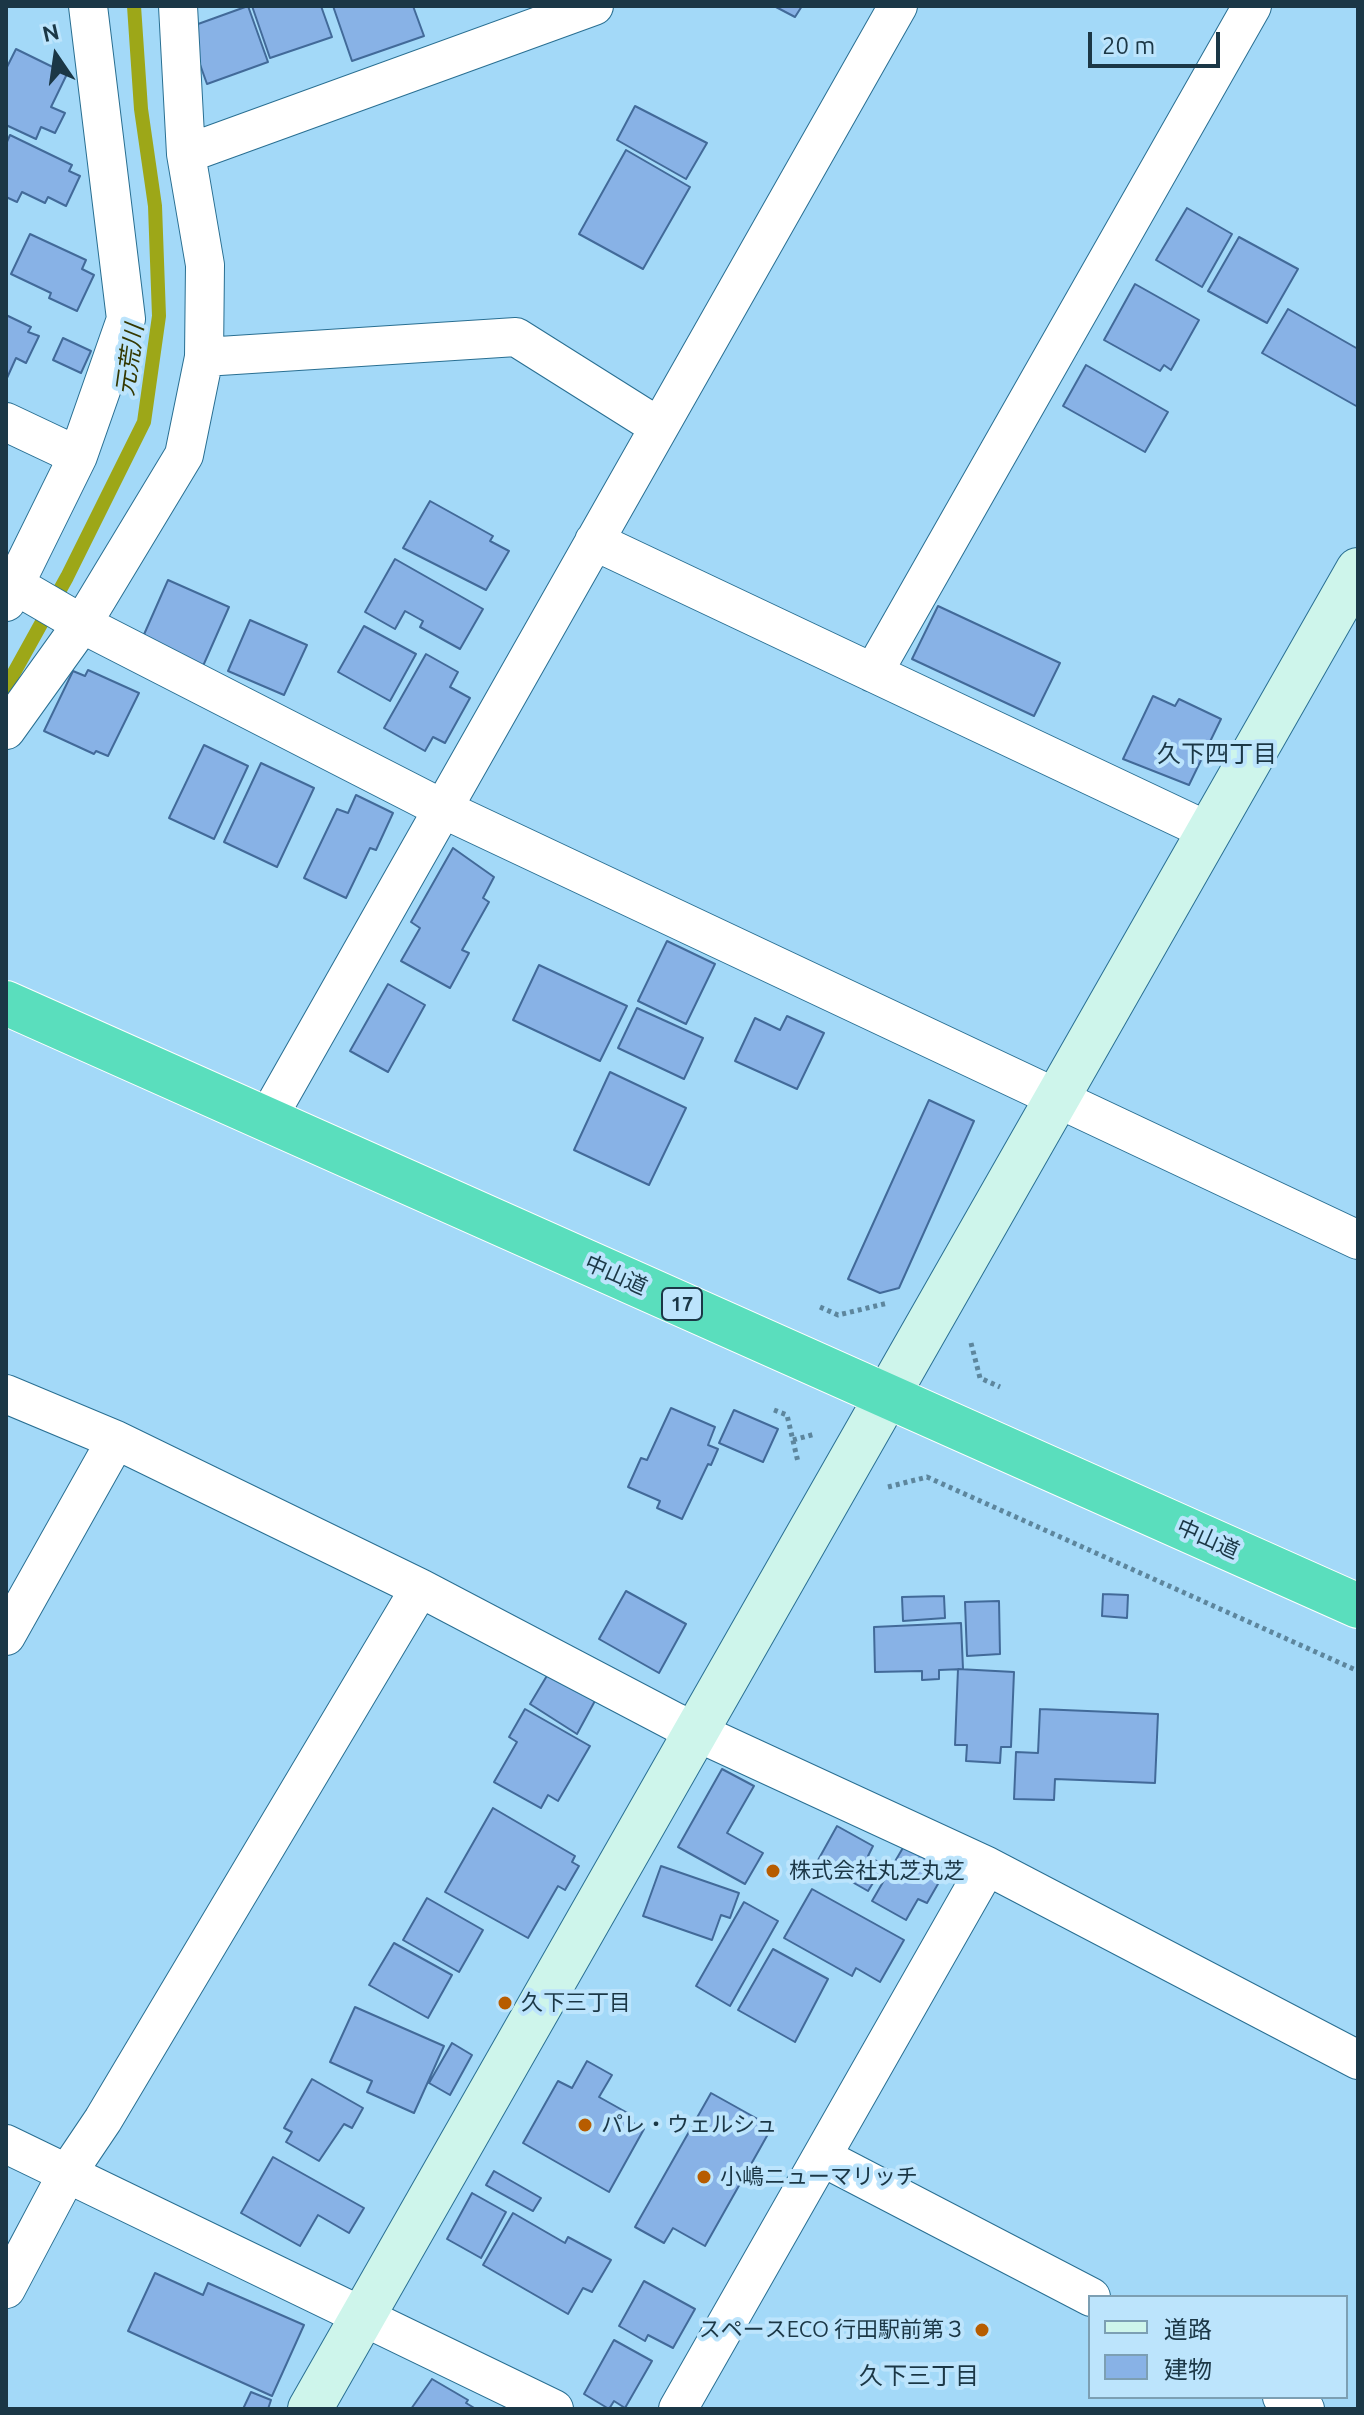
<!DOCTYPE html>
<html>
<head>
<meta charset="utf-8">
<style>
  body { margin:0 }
  #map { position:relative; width:1364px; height:2415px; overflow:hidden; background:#a3d9f8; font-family:Ubuntu,"Noto Sans JP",sans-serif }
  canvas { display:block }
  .frame { position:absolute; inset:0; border:8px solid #1b3746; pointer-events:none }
  .legend { position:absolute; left:1088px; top:2295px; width:260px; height:104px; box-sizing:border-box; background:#bce4fc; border:2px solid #7c9fb3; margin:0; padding:10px 14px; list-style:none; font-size:24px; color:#1b3746 }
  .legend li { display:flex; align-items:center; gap:16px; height:40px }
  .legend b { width:40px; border:2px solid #7c9fb3 }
  .north { position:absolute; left:16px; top:16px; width:80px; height:80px; -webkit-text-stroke:6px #bce4fc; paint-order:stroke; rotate:347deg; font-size:22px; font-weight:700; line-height:32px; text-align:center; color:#1b3746 }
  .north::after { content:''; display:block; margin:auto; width:28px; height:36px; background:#1b3746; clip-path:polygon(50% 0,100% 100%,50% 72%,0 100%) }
  .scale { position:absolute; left:1088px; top:32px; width:132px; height:36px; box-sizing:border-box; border:4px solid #1b3746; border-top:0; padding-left:10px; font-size:24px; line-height:28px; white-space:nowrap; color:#1b3746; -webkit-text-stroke:6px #bce4fc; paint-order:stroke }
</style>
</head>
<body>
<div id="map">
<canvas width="1364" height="2415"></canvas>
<div class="frame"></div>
<ul class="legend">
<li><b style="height:10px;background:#cef5eb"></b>道路</li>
<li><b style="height:22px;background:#88b2e6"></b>建物</li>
</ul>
<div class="north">N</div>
<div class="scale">20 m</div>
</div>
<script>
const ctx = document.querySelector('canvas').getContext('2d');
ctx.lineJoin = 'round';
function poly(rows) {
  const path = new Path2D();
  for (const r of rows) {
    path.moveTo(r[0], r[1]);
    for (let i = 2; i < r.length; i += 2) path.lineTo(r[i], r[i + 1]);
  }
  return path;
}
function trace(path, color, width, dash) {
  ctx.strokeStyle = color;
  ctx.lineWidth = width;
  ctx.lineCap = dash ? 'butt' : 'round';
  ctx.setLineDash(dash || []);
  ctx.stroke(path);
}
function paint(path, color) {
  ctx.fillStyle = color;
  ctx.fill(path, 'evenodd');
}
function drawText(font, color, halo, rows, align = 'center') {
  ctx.font = font + ' Ubuntu,"Noto Sans JP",sans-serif';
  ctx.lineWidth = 8;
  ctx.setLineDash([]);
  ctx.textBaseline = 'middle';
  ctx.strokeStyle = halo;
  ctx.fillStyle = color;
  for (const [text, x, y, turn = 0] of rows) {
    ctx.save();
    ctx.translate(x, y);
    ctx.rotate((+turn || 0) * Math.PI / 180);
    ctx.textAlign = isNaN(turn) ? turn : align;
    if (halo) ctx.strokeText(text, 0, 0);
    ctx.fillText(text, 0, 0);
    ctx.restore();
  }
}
const stream = poly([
  [6,687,67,577,144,422,159,316,155,206,141,109,134,6]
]);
const building = poly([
  [248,6,268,62,207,84,187,28,248,6],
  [252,6,321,6,332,37,270,58,252,6],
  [333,6,413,6,424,36,352,61,333,6],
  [774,6,802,6,795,17,774,6],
  [16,49,67,74,51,107,65,113,55,133,41,127,36,139,6,125,6,69,16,49],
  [635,106,707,143,686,179,617,140,635,106],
  [10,135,72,165,69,171,80,176,66,206,48,197,45,203,22,192,17,202,6,197,6,144,10,135],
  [626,150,690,187,643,269,579,234,626,150],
  [1187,208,1232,234,1202,287,1156,260,1187,208],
  [30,234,86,260,82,269,94,275,77,311,49,298,51,293,11,274,30,234],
  [1239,237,1298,269,1267,323,1208,291,1239,237],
  [1135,284,1199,320,1171,370,1164,365,1160,371,1104,340,1135,284],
  [1288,309,1358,349,1358,407,1262,353,1288,309],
  [6,315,31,327,28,332,39,336,26,363,16,358,7,378,6,315],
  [63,338,91,351,81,373,53,360,63,338],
  [1086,365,1168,412,1145,452,1063,406,1086,365],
  [430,501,493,536,490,541,509,551,486,590,403,548,430,501],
  [395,559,483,609,460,649,420,627,423,621,405,611,395,629,365,612,395,559],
  [168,580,229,607,203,666,142,639,168,580],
  [938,606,1060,663,1034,716,912,659,938,606],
  [250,620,307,645,284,695,228,671,250,620],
  [364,626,416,654,390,701,338,672,364,626],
  [426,654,458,672,450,687,470,698,445,743,433,737,425,751,384,728,426,654],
  [88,670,139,693,108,756,96,751,94,754,44,731,73,671,85,676,88,670],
  [1153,696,1175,706,1179,699,1221,719,1189,785,1123,759,1153,696],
  [204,745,248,766,214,839,169,818,204,745],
  [261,763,314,788,277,867,224,842,261,763],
  [356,795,393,813,376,850,370,848,346,898,304,878,337,809,348,813,356,795],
  [453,848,494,877,483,898,489,902,462,950,469,953,450,988,401,961,420,928,411,922,453,848],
  [667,941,715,964,686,1024,638,1001,667,941],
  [539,965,627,1006,600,1061,513,1020,539,965],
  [388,984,425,1005,388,1072,350,1051,388,984],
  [637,1008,703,1038,684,1079,618,1048,637,1008],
  [787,1016,824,1033,797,1089,735,1061,755,1018,780,1030,787,1016],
  [610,1072,686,1108,649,1185,574,1150,610,1072],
  [929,1100,974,1121,899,1288,880,1293,848,1279,929,1100],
  [671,1408,715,1427,708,1445,718,1449,711,1465,708,1464,682,1519,657,1508,660,1501,628,1487,641,1458,647,1460,671,1408],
  [734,1410,778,1429,763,1462,719,1443,734,1410],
  [626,1591,686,1624,659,1673,599,1639,626,1591],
  [1103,1594,1128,1595,1127,1618,1102,1616,1103,1594],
  [944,1596,945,1618,903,1621,902,1597,944,1596],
  [999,1601,1000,1654,967,1656,965,1602,999,1601],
  [961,1623,963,1669,939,1670,939,1679,922,1680,922,1671,875,1672,874,1627,961,1623],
  [958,1669,1014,1672,1011,1747,1001,1747,1000,1763,966,1761,967,1745,955,1745,958,1669],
  [548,1674,596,1699,577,1734,530,1704,548,1674],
  [525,1709,590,1746,558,1801,548,1795,541,1808,494,1782,517,1742,509,1737,525,1709],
  [1040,1709,1158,1714,1155,1783,1055,1779,1054,1800,1014,1799,1016,1752,1038,1753,1040,1709],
  [722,1769,754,1786,727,1833,763,1853,745,1884,678,1847,722,1769],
  [493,1808,575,1856,572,1862,579,1866,565,1890,558,1886,528,1938,445,1892,493,1808],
  [837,1826,873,1846,868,1856,884,1865,868,1891,817,1862,837,1826],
  [904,1846,946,1870,927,1903,918,1899,906,1920,872,1901,904,1846],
  [661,1866,739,1893,730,1918,721,1915,712,1940,643,1916,661,1866],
  [812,1889,904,1940,880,1982,856,1968,852,1976,784,1938,812,1889],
  [427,1898,483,1930,459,1972,403,1940,427,1898],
  [744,1902,778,1921,730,2006,696,1986,744,1902],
  [394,1943,452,1975,428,2018,369,1985,394,1943],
  [773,1949,828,1979,795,2042,738,2010,773,1949],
  [355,2007,444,2046,414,2113,367,2092,372,2081,330,2062,355,2007],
  [452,2043,472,2055,450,2095,429,2083,452,2043],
  [587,2061,612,2075,599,2097,633,2116,630,2121,644,2129,609,2192,523,2143,558,2081,572,2088,587,2061],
  [312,2079,363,2108,352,2128,344,2124,319,2161,286,2142,292,2132,284,2128,312,2079],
  [711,2093,772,2127,705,2246,673,2228,664,2243,635,2227,711,2093],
  [273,2157,364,2208,349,2233,318,2215,300,2246,241,2213,273,2157],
  [494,2171,541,2198,533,2211,486,2185,494,2171],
  [472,2193,506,2212,481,2258,447,2239,472,2193],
  [513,2213,565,2243,568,2237,611,2260,592,2292,583,2288,568,2314,483,2265,513,2213],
  [155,2273,203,2295,208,2283,304,2325,272,2396,128,2331,155,2273],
  [644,2281,695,2309,673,2348,648,2335,645,2341,619,2326,644,2281],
  [614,2340,652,2361,625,2408,614,2401,609,2409,584,2394,614,2340],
  [432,2379,468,2400,466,2403,476,2409,411,2409,432,2379],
  [251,2392,271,2400,268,2409,243,2409,251,2392]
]);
const path = poly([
  [820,1307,838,1315,888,1303],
  [971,1343,980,1378,1000,1387],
  [774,1410,787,1415,798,1462],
  [793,1440,815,1434],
  [888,1487,927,1477,1358,1671]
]);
const street = poly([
  [178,6,186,154],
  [204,357,516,337,659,427],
  [6,422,78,456],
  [594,541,1210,832],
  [15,585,82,624,443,809,1358,1240],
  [6,602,78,456,126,319,88,6],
  [873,673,1252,6],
  [6,730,82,624,184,455,204,357,205,265,186,154,594,6],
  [267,1119,898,6],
  [6,1394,116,1440,420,1588,675,1722,987,1866,1358,2060],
  [6,1636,116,1440],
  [6,2144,554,2409],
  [822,2157,1091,2297],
  [6,2289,68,2172,103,2120,420,1588],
  [1282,2397,1305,2409],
  [678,2409,987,1866]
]);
const secondary = poly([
  [310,2409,1358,570]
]);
const highway = poly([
  [6,1003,1358,1606]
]);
const markers = [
  [773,1871,8,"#b75c00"],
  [505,2003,8,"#b75c00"],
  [585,2125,8,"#b75c00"],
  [704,2177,8,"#b75c00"],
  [982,2330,8,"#b75c00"]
];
const shields = [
  [682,1304,40]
];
const shieldNames = [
  ["17",682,1304]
];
const streetNames = [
  ["中山道",616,1275,24],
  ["中山道",1208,1539,24]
];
const poiNames = [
  ["株式会社丸芝丸芝",789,1871],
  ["久下三丁目",521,2003],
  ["パレ・ウェルシュ",601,2125],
  ["小嶋ニューマリッチ",720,2177],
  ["スペースECO 行田駅前第３",966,2330,"right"]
];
const waterNames = [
  ["元荒川",130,360,-82]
];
const neighbourhoodNames = [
  ["久下四丁目",1217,754],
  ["久下三丁目",919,2376]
];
trace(stream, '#9da718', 14);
paint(building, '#88b2e6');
trace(building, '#426a99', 2);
trace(street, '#296f92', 40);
trace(secondary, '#296f92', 46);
trace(highway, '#fff', 46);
trace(path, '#5d869d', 5, [4, 4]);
trace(street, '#fff', 38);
trace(secondary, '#cef5eb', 44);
trace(highway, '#5adebd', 44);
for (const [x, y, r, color] of markers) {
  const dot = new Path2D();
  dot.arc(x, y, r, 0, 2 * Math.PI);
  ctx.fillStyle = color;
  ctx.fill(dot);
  trace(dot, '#bce4fc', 3);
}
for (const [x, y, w] of shields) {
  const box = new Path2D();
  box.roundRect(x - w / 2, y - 16, w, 32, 6);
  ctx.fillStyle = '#bce4fc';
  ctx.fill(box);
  trace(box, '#1b3746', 2);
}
drawText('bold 20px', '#1b3746', null, shieldNames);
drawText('22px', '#1b3746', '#bce4fc', streetNames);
drawText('22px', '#1b3746', '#bce4fc', poiNames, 'left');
drawText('italic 24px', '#343801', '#bce4fc', waterNames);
drawText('24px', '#1b3746', '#bce4fc', neighbourhoodNames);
</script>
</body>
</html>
